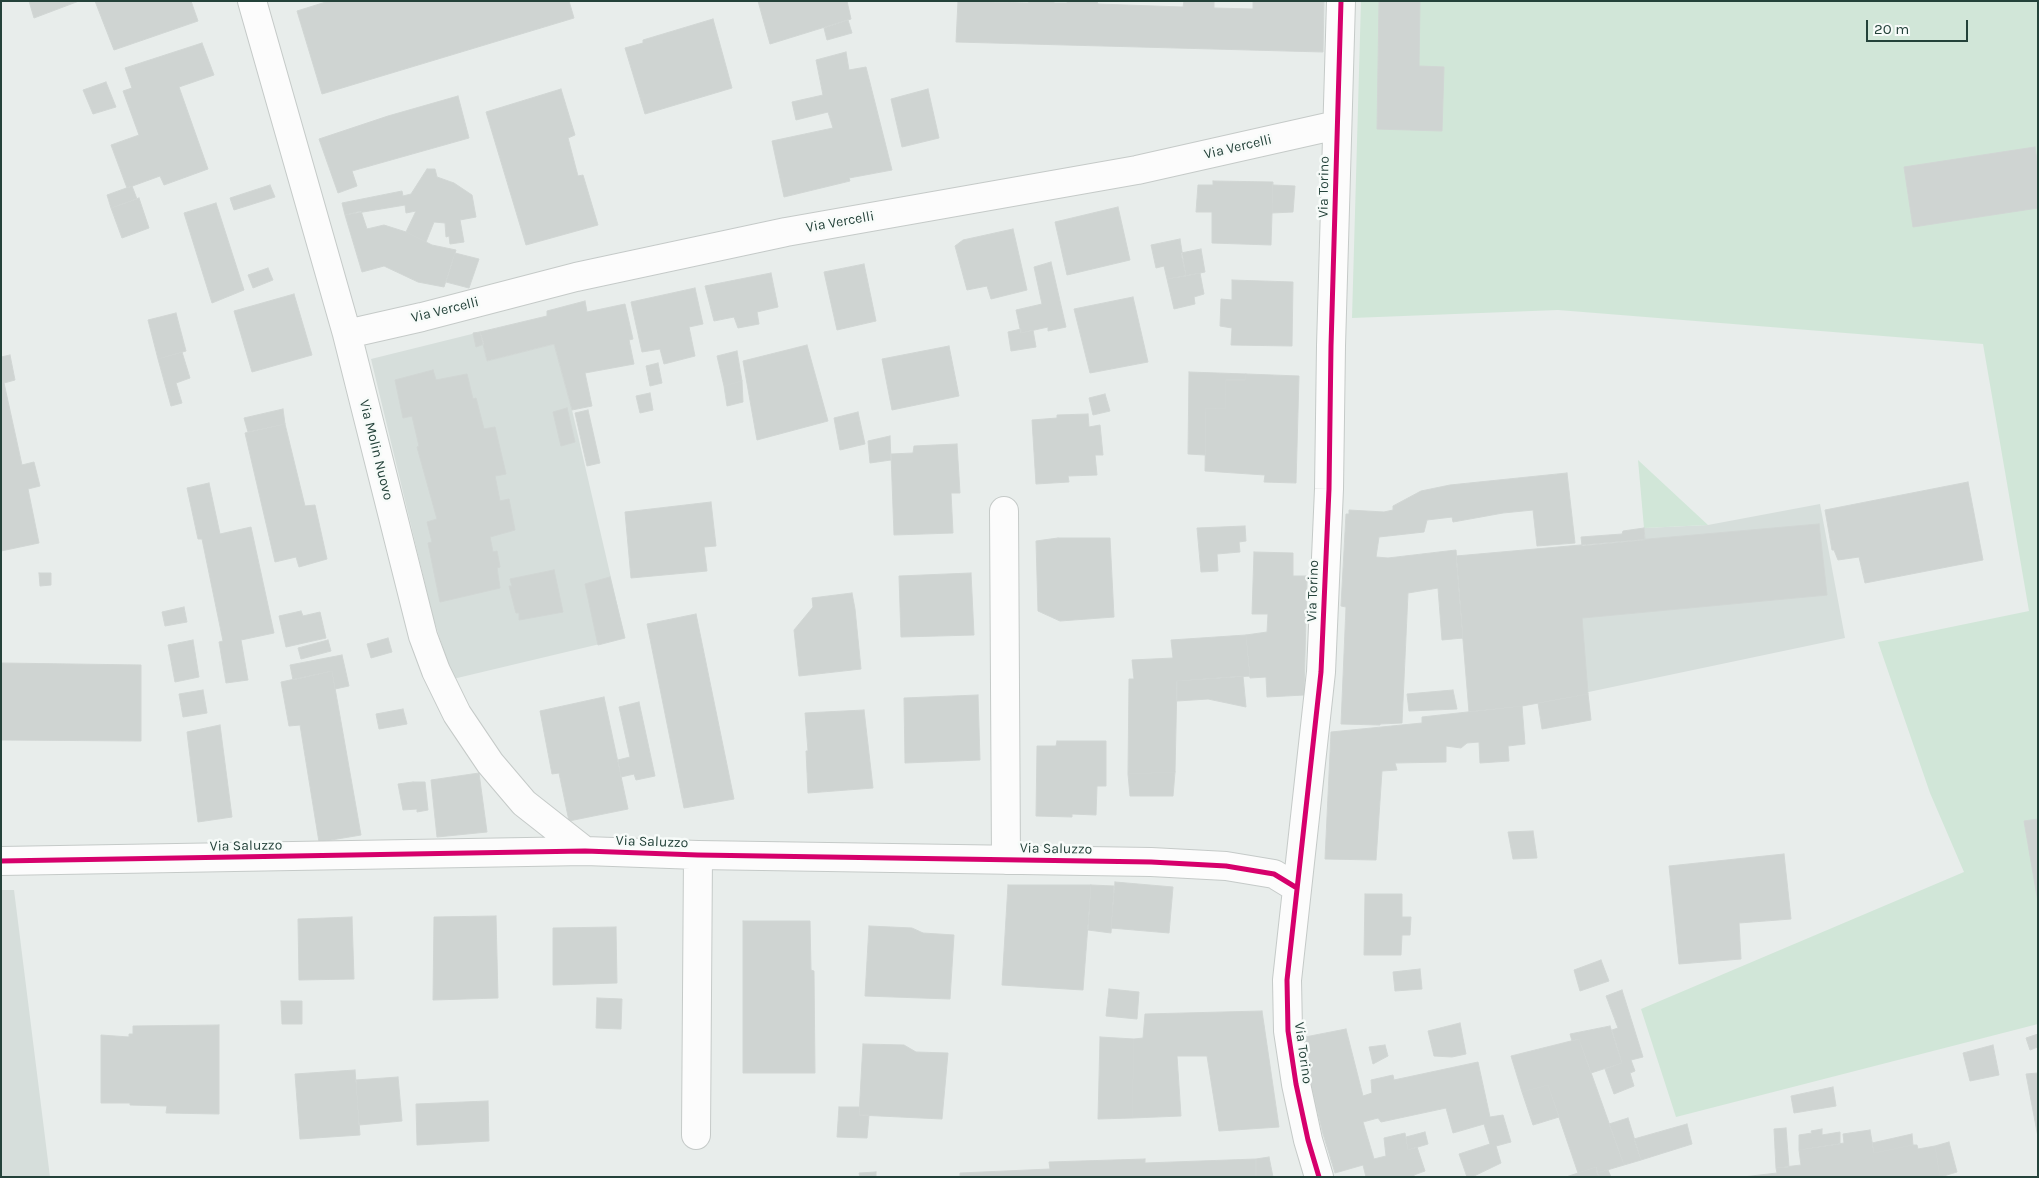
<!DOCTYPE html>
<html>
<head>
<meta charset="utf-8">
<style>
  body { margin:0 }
  #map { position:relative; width:2039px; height:1178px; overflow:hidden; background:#e8edeb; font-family:Karla,sans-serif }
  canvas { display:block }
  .frame { position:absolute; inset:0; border:2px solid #24423a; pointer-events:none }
  .scale { position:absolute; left:1866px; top:20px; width:102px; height:22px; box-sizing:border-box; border:2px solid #24423a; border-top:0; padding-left:6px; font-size:15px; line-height:18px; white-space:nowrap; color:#24423a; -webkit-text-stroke:4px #f7fbf9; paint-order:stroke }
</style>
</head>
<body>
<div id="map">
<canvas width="2039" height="1178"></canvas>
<div class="frame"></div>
<div class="scale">20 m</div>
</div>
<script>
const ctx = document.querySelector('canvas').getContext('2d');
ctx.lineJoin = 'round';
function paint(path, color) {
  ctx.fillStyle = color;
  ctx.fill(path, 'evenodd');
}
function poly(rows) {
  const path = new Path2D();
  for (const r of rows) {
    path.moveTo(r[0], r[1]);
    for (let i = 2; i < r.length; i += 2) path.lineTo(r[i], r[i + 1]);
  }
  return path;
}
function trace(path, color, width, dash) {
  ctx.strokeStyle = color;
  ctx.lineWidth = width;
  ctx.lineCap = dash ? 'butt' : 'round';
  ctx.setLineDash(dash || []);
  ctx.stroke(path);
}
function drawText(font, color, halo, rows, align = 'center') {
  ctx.font = font + ' Karla,sans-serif';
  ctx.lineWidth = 5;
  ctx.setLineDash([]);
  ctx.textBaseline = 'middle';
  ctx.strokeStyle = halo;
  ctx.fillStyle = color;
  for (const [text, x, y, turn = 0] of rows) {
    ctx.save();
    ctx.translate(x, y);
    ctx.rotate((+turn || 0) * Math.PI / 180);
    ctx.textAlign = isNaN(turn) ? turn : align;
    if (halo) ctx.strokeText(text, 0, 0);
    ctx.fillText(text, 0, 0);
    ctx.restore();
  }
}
const built = poly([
  [480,332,487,361,554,344,572,410,625,638,453,679,433,617,371,359],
  [1820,504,1845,638,1522,706,1575,547,1645,540,1644,528,1708,525],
  [1,890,14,890,50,1177,1,1177]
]);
const green = poly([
  [1361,1,2038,1,2038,1024,1676,1117,1641,1009,1964,872,1930,793,1878,642,2029,611,1983,344,1558,310,1352,318],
  [1638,460,1708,525,1644,528]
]);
const building = poly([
  [29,1,79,1,34,18,29,1],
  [95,1,191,1,198,21,114,50,95,1],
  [329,1,569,1,574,18,322,94,297,11,329,1],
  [758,1,847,1,851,19,770,44,758,1],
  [958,1,1028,3,1029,1,1054,1,1054,3,1067,3,1067,1,1097,1,1098,4,1183,7,1184,1,1214,1,1214,8,1253,9,1253,1,1324,1,1323,52,956,42,958,1],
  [1379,1,1420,1,1419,66,1444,67,1442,131,1377,129,1379,1],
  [713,19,732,88,645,114,625,48,643,43,643,40,713,19],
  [848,20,852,33,827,40,824,28,848,20],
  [202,43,214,75,179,87,208,169,164,185,160,176,127,188,111,145,139,135,123,91,132,88,125,68,202,43],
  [846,52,849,70,866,67,892,170,849,178,850,181,784,197,772,141,833,128,828,112,796,120,792,102,823,95,816,60,846,52],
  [106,82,116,107,93,114,83,90,106,82],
  [561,89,575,135,568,138,578,176,583,175,598,225,526,245,486,112,561,89],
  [928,89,939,138,902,147,891,99,928,89],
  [458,96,469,138,352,171,357,186,338,193,319,139,388,116,458,96],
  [2035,147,2038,168,2038,208,1913,227,1904,167,2035,147],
  [427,169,435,169,437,177,454,183,472,195,476,217,460,220,464,242,450,244,449,236,446,237,445,223,434,222,426,242,406,232,416,211,406,213,405,205,345,215,342,203,402,191,403,196,411,194,427,169],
  [1213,181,1273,182,1271,245,1212,243,1212,212,1196,212,1198,185,1213,185,1213,181],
  [270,185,275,197,234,210,230,198,270,185],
  [1273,185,1295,186,1293,212,1272,213,1273,185],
  [132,186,137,199,111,208,107,195,132,186],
  [139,198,149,228,122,238,111,208,139,198],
  [216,203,244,290,212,303,184,213,216,203],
  [1118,207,1130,260,1067,275,1055,222,1118,207],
  [361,211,367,229,384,225,406,232,432,245,456,250,444,287,418,282,384,266,362,272,345,215,361,211],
  [1013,229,1027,290,991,299,987,286,967,290,955,246,963,240,1013,229],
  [1180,239,1186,276,1167,279,1164,266,1156,268,1151,245,1180,239],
  [1201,249,1205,272,1186,276,1181,253,1201,249],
  [455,253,479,259,469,288,446,282,455,253],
  [1051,262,1066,327,1048,331,1048,327,1021,333,1016,310,1042,304,1034,267,1051,262],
  [864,264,876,321,837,330,824,272,864,264],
  [268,268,273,280,253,288,248,275,268,268],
  [771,273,778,307,757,312,759,324,738,328,734,317,714,321,705,286,771,273],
  [1200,273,1204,294,1194,297,1195,304,1174,309,1167,279,1200,273],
  [1232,280,1293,282,1292,346,1231,345,1232,328,1220,326,1221,299,1232,300,1232,280],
  [695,288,703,324,689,327,695,356,664,364,660,349,642,352,631,302,695,288],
  [294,294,312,355,252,372,234,311,294,294],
  [1133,297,1148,362,1090,373,1074,309,1133,297],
  [585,301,587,312,625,304,633,339,629,340,634,364,585,373,592,406,572,410,554,344,487,361,480,332,547,316,547,311,585,301],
  [176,313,186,351,158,359,148,320,176,313],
  [1021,329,1021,333,1033,330,1036,347,1011,351,1008,332,1021,329],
  [480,332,484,344,476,347,473,333,480,332],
  [807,345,828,421,757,440,743,361,807,345],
  [949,346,959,396,892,410,882,359,949,346],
  [737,351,742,381,724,386,717,356,737,351],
  [182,352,190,378,176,383,182,403,171,406,158,359,182,352],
  [10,355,15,380,4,383,22,465,34,462,40,486,28,489,39,543,1,551,1,357,10,355],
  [658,363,662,383,650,386,646,366,658,363],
  [433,370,436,380,467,374,473,399,476,398,484,429,495,427,506,474,495,476,500,501,509,499,515,530,490,537,493,552,497,551,500,567,497,568,500,588,440,602,428,543,432,542,427,522,437,519,417,447,419,446,412,416,403,418,395,380,433,370],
  [1189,372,1246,374,1245,380,1226,380,1225,409,1206,408,1205,455,1188,454,1189,372],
  [1246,374,1299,376,1296,483,1264,482,1265,475,1205,471,1206,408,1225,409,1226,380,1245,380,1246,374],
  [742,381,743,402,727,406,724,386,742,381],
  [650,393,653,410,640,413,636,396,650,393],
  [1105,394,1110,411,1093,415,1089,398,1105,394],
  [567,408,575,442,561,446,553,412,567,408],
  [283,409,285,424,248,432,244,418,283,409],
  [588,410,600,463,587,466,575,413,588,410],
  [858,412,865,444,840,450,834,418,858,412],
  [1088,414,1089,427,1100,425,1103,455,1095,455,1097,475,1068,476,1069,482,1036,484,1032,420,1057,418,1057,415,1088,414],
  [285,424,305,506,315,505,327,559,299,567,296,557,275,562,245,433,285,424],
  [890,436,891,460,870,463,868,441,890,436],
  [957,444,960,493,951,493,953,533,894,535,891,454,913,453,914,446,957,444],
  [1567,473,1575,543,1537,546,1533,510,1503,513,1453,522,1452,517,1427,520,1424,532,1379,537,1376,557,1388,558,1456,550,1463,638,1442,640,1438,588,1408,593,1402,723,1380,724,1380,725,1341,724,1346,607,1341,606,1346,514,1349,514,1349,510,1384,512,1393,510,1393,506,1421,491,1450,485,1567,473],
  [1968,482,1983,560,1865,583,1859,557,1838,560,1834,550,1832,550,1825,510,1968,482],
  [209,483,220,534,251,527,274,633,241,640,248,680,226,683,219,642,223,641,202,539,198,539,187,488,209,483],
  [711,502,716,546,704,547,707,571,631,578,625,512,711,502],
  [1819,524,1827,595,1582,618,1588,694,1522,706,1469,712,1456,556,1819,524],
  [1245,526,1246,541,1239,542,1240,552,1217,554,1218,571,1201,572,1197,528,1245,526],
  [1644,528,1645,540,1582,546,1581,537,1622,534,1623,531,1644,528],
  [1058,538,1110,538,1114,617,1060,621,1038,611,1036,541,1058,538],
  [1254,552,1293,553,1293,576,1307,576,1304,695,1267,697,1266,677,1250,678,1246,635,1267,632,1268,614,1252,614,1254,552],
  [554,570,563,612,519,620,519,613,516,613,509,586,512,586,510,579,554,570],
  [39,573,51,573,51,585,40,586,39,573],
  [971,573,974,635,901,637,899,576,971,573],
  [610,577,625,638,598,645,585,584,610,577],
  [852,593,855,609,861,669,799,676,794,630,813,607,812,598,852,593],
  [184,607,187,622,165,626,162,612,184,607],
  [301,611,303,616,320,612,326,638,286,647,279,616,301,611],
  [696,614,734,799,684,808,647,624,696,614],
  [1246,635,1250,676,1177,681,1175,772,1128,774,1129,679,1134,679,1132,660,1173,658,1171,640,1246,635],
  [388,638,392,652,371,658,367,644,388,638],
  [193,640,199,677,175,682,168,645,193,640],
  [328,640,331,651,301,659,298,648,328,640],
  [342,655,349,686,335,689,332,671,293,680,290,665,342,655],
  [1,663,141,665,141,741,1,740,1,663],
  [332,671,361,835,319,842,300,725,289,726,281,682,332,671],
  [1243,676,1246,707,1208,699,1177,701,1177,681,1243,676],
  [203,690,207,713,183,717,179,694,203,690],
  [1453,690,1457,709,1409,711,1407,694,1453,690],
  [1588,694,1591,720,1542,729,1538,703,1588,694],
  [978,695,980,760,905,763,904,698,978,695],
  [604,697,628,809,569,821,559,773,552,774,540,711,604,697],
  [639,702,655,776,636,780,634,774,621,777,618,760,630,757,619,707,639,702],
  [1522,706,1525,744,1508,746,1509,761,1480,763,1479,742,1467,743,1461,748,1446,746,1446,762,1395,763,1397,770,1382,771,1376,860,1325,859,1331,732,1422,723,1422,717,1522,706],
  [403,709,407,724,379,729,376,714,403,709],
  [864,710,873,788,808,793,806,751,808,751,805,713,864,710],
  [220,725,232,817,198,822,187,732,220,725],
  [1057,741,1106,741,1106,786,1097,786,1096,815,1072,814,1072,817,1036,816,1037,746,1056,746,1057,741],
  [1175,772,1173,796,1130,796,1128,774,1175,772],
  [479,773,487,832,437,837,431,780,479,773],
  [413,782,425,782,428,810,417,812,417,809,403,810,398,784,413,782],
  [2038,819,2038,902,2024,821,2038,819],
  [1533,831,1537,858,1513,859,1508,832,1533,831],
  [1784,854,1791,919,1739,923,1741,959,1679,964,1669,866,1784,854],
  [1115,882,1173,887,1169,933,1111,928,1115,882],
  [1008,885,1091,885,1083,990,1002,985,1008,885],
  [1091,885,1114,886,1111,933,1088,930,1091,885],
  [1365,894,1402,894,1402,917,1411,917,1410,935,1402,935,1401,955,1364,955,1365,894],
  [496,916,498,998,433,1000,434,917,496,916],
  [352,917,354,979,299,980,298,919,352,917],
  [743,921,810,921,811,970,814,971,815,1073,743,1073,743,921],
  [869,926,912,928,923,933,954,935,950,999,865,996,869,926],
  [616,927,617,983,553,985,553,928,616,927],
  [1601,960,1609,981,1580,991,1574,970,1601,960],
  [1420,969,1422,989,1395,991,1393,972,1420,969],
  [1109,989,1139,992,1137,1019,1106,1016,1109,989],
  [1622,990,1643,1057,1631,1060,1635,1071,1630,1073,1634,1086,1614,1094,1605,1069,1622,1063,1612,1030,1618,1028,1606,996,1622,990],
  [597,998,622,999,621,1029,596,1028,597,998],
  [281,1001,302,1001,302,1024,282,1024,281,1001],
  [1262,1011,1279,1127,1219,1131,1207,1056,1177,1056,1181,1116,1132,1118,1134,1039,1143,1038,1145,1014,1262,1011],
  [1460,1023,1466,1054,1452,1057,1434,1056,1428,1031,1460,1023],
  [219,1025,219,1114,166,1113,167,1106,130,1105,130,1103,101,1103,101,1035,129,1037,129,1034,133,1034,133,1026,219,1025],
  [1610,1026,1622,1063,1591,1073,1579,1039,1572,1041,1570,1034,1610,1026],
  [1346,1029,1363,1096,1372,1093,1371,1080,1393,1075,1394,1080,1478,1062,1490,1117,1503,1115,1511,1142,1496,1146,1501,1163,1472,1177,1467,1177,1459,1154,1490,1144,1484,1124,1453,1133,1446,1108,1381,1122,1378,1118,1363,1122,1374,1159,1386,1156,1384,1138,1405,1133,1408,1150,1417,1147,1425,1171,1414,1175,1414,1177,1366,1177,1363,1165,1335,1173,1323,1134,1300,1038,1346,1029],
  [2038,1034,2038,1047,2030,1050,2026,1038,2038,1034],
  [1100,1037,1134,1039,1132,1118,1098,1119,1100,1037],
  [1579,1039,1624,1165,1597,1173,1596,1167,1578,1173,1548,1085,1522,1092,1511,1056,1579,1039],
  [863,1044,904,1045,916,1052,948,1053,942,1119,859,1115,863,1044],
  [1385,1045,1388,1056,1373,1064,1369,1047,1385,1045],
  [1993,1045,1999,1075,1970,1081,1963,1053,1993,1045],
  [355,1070,360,1135,300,1139,295,1074,355,1070],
  [2038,1073,2038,1137,2026,1074,2038,1073],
  [398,1077,402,1121,359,1125,356,1080,398,1077],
  [1548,1085,1559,1117,1533,1125,1522,1092,1548,1085],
  [1833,1087,1836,1106,1794,1113,1791,1096,1833,1087],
  [488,1101,489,1141,417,1145,416,1104,488,1101],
  [839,1107,860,1107,859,1115,869,1115,867,1138,837,1137,839,1107],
  [1628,1118,1641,1160,1624,1165,1609,1124,1628,1118],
  [1687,1124,1692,1144,1641,1160,1634,1139,1687,1124],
  [1786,1128,1789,1167,1776,1168,1774,1129,1786,1128],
  [1822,1129,1822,1135,1840,1132,1840,1144,1799,1150,1799,1135,1812,1133,1811,1131,1822,1129],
  [1870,1130,1874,1153,1913,1145,1917,1145,1918,1149,1935,1146,1940,1177,1743,1177,1777,1173,1776,1168,1801,1165,1799,1150,1844,1143,1843,1134,1870,1130],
  [1425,1132,1428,1144,1408,1150,1406,1137,1425,1132],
  [1912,1134,1913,1145,1874,1153,1872,1143,1912,1134],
  [1949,1142,1957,1172,1940,1177,1935,1146,1949,1142],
  [1269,1157,1273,1177,1256,1177,1256,1159,1269,1157],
  [1145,1159,1145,1163,1256,1159,1256,1177,960,1177,960,1173,1050,1169,1049,1162,1145,1159],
  [1596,1167,1599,1177,1566,1177,1596,1167],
  [1608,1170,1611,1177,1599,1177,1597,1173,1608,1170],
  [876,1172,876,1177,860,1177,859,1173,876,1172]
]);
const street = poly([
  [252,1,347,334,423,636,436,671,457,714,490,763,524,803,585,851],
  [347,334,422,317,576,277,786,232,1137,170,1337,125],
  [1004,511,1006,860],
  [1,861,585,851,698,855,1151,862,1226,866,1274,874,1297,888],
  [696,1135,698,855],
  [1319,1177,1308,1140,1296,1084,1288,1031,1287,980,1321,672,1329,489,1331,346,1341,1]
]);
const cycleway = poly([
  [1,861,585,851,698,855,1151,862,1226,866,1274,874,1297,888],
  [1319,1177,1308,1140,1296,1084,1288,1031,1287,980,1321,672,1329,489,1331,346,1341,1]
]);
const streetNames = [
  ["Via Vercelli",1238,147,-13],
  ["Via Torino",1324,187,-89],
  ["Via Vercelli",840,222,-10],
  ["Via Vercelli",445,310,-14],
  ["Via Molin Nuovo",376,450,76],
  ["Via Torino",1313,591,-88],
  ["Via Saluzzo",652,842,2],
  ["Via Saluzzo",246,846,-1],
  ["Via Saluzzo",1056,849,1],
  ["Via Torino",1303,1053,82]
];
paint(built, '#d6dedb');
paint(green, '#d1e6d8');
paint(building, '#cfd4d2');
trace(building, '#d1d6d4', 1);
trace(street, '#c5cac8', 30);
trace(street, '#fcfcfc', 28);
trace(cycleway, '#d6006c', 5);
drawText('14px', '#24423a', '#f7fbf9', streetNames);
</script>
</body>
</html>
